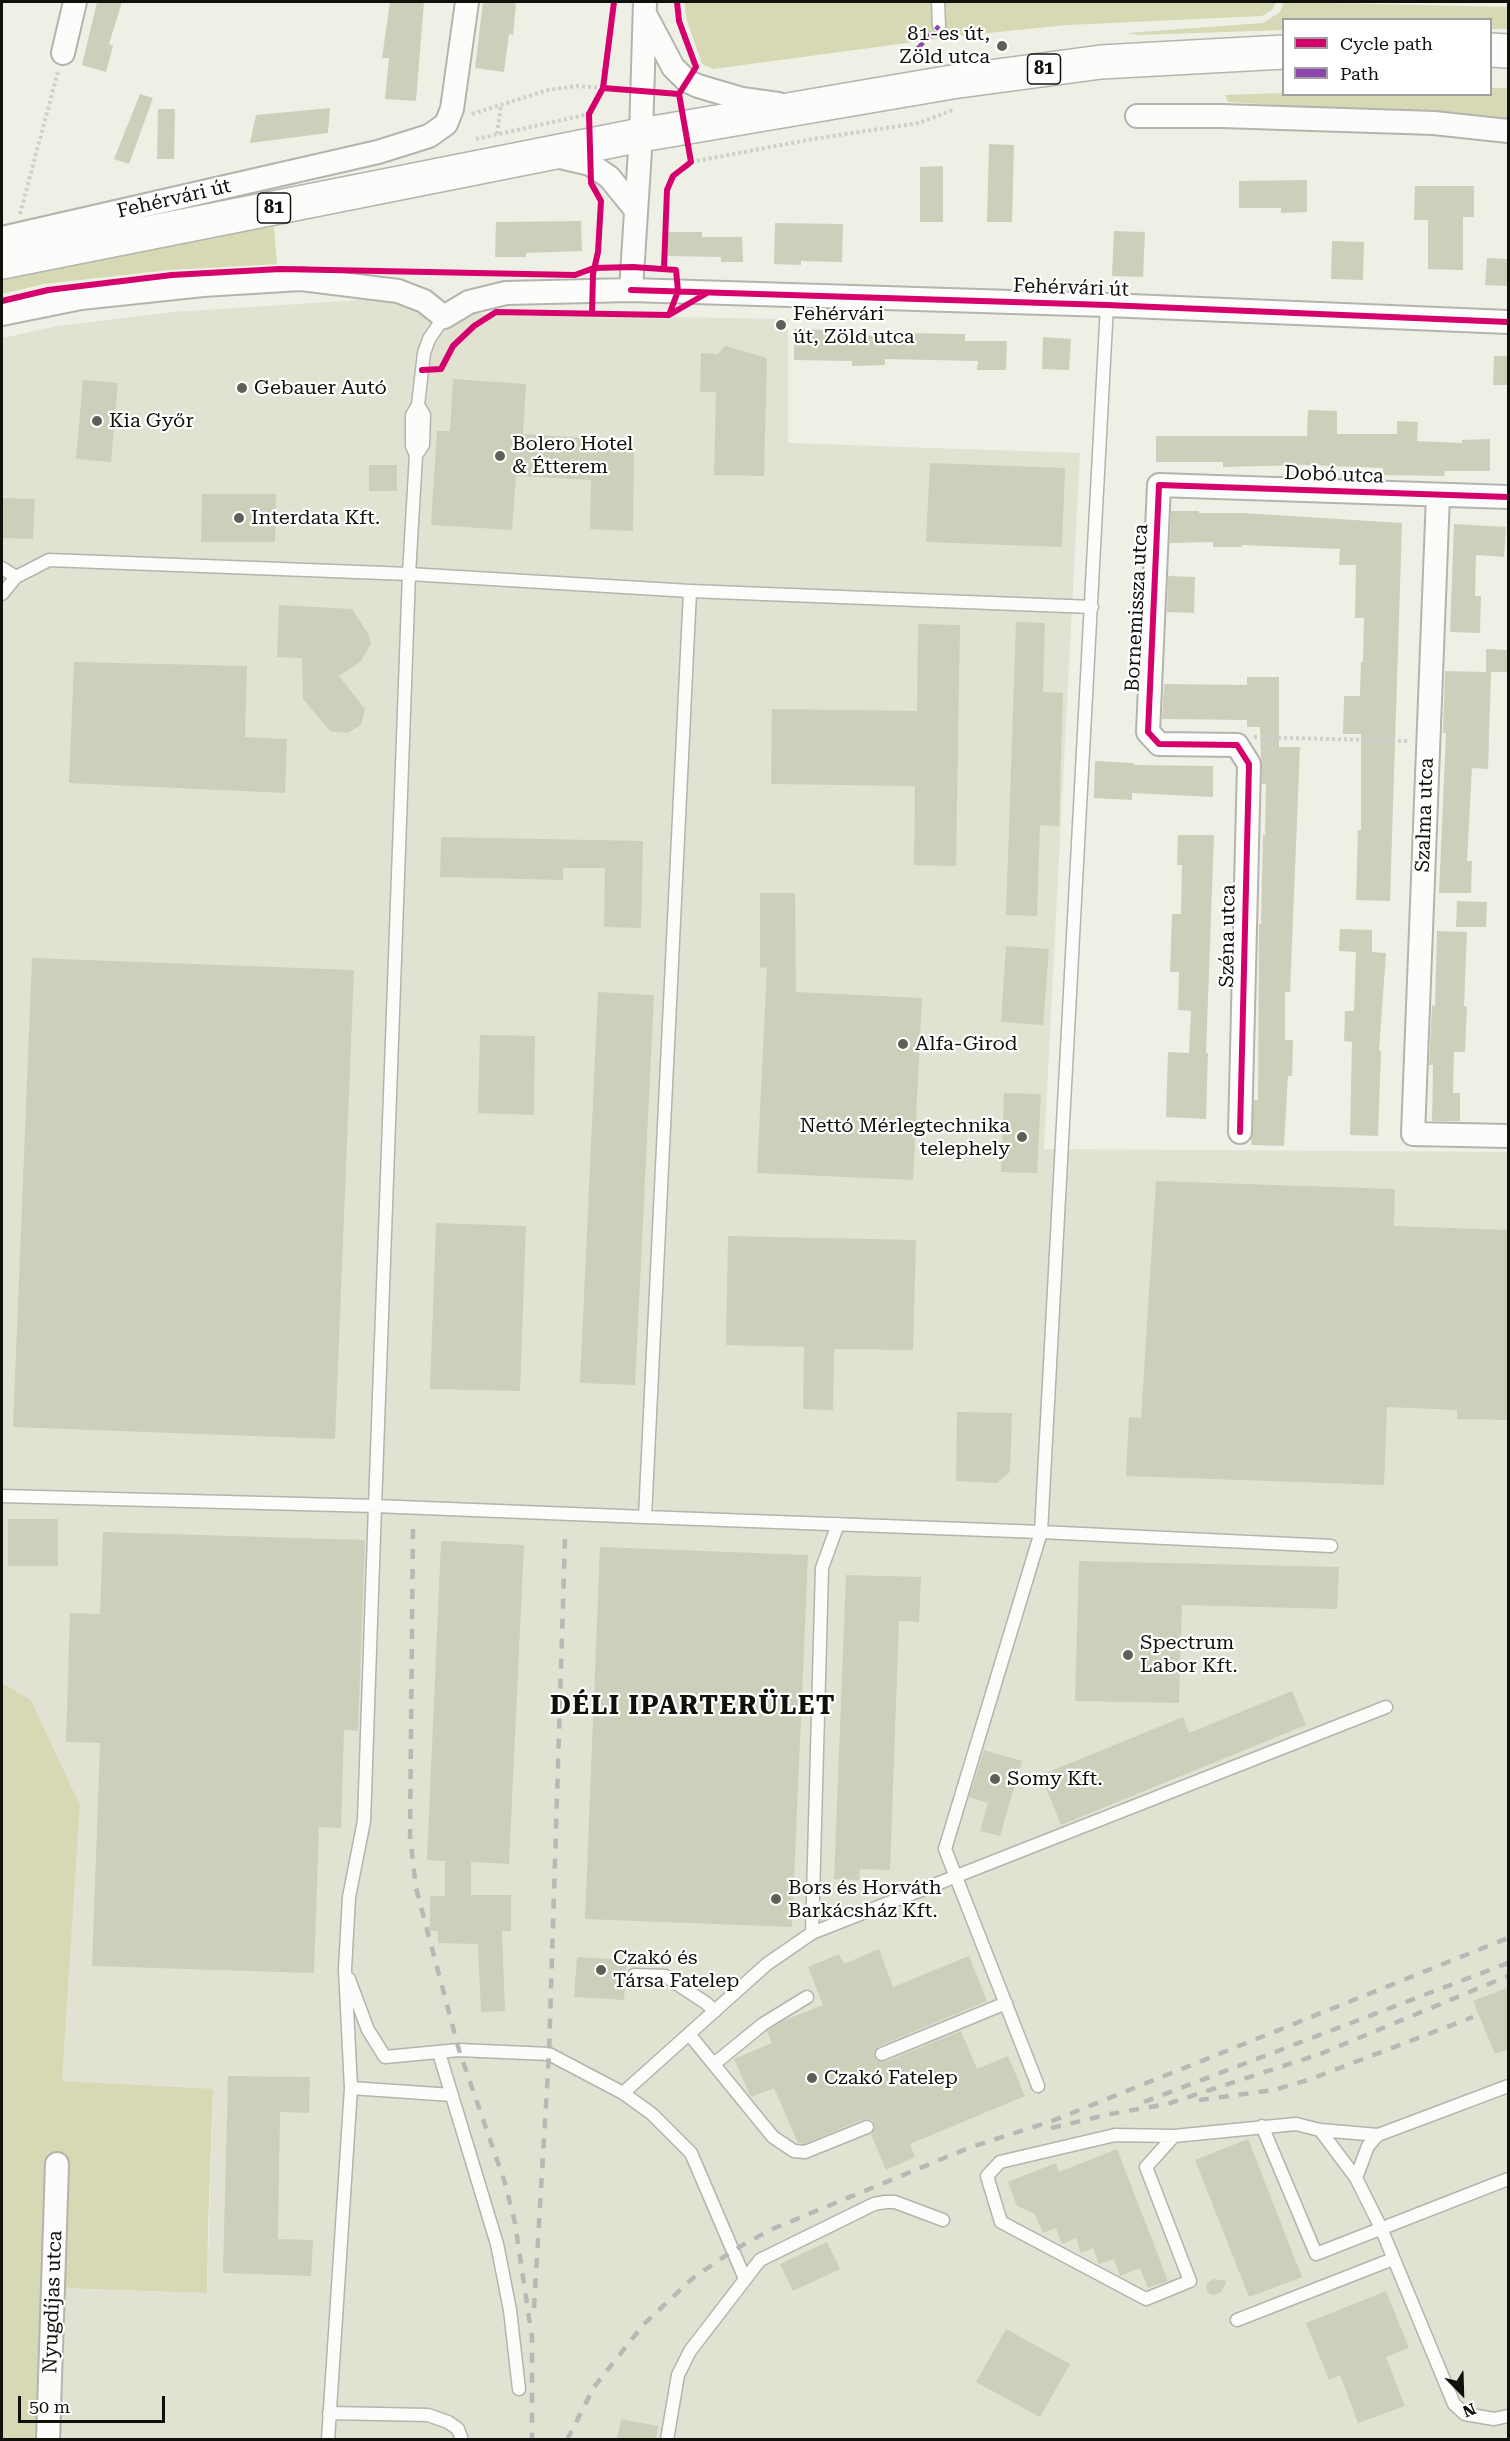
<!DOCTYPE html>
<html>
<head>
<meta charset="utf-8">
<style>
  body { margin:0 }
  #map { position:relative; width:1510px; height:2441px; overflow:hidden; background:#eef0e6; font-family:"Roboto Serif",serif }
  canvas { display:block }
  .frame { position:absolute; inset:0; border:3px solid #11110c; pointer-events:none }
  .legend { position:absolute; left:1282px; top:18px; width:210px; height:78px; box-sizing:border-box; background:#fff; border:2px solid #a0a09e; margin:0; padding:8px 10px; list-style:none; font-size:18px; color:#11110c }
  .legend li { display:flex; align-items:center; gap:12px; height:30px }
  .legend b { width:30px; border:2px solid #a0a09e }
  .north { position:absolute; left:1432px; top:2363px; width:60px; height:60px; -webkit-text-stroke:4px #fff; paint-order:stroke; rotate:157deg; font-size:16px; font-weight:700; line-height:24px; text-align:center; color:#11110c }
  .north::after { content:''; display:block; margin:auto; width:21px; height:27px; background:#11110c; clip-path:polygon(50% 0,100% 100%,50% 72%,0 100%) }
  .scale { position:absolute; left:18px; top:2396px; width:147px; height:27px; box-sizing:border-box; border:3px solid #11110c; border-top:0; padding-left:8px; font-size:18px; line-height:21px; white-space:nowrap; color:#11110c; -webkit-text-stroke:4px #fff; paint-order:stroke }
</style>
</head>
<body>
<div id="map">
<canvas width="1510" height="2441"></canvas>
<div class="frame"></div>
<ul class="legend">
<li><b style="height:8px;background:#d6006c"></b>Cycle path</li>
<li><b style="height:8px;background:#8e44ad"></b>Path</li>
</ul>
<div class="north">N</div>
<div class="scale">50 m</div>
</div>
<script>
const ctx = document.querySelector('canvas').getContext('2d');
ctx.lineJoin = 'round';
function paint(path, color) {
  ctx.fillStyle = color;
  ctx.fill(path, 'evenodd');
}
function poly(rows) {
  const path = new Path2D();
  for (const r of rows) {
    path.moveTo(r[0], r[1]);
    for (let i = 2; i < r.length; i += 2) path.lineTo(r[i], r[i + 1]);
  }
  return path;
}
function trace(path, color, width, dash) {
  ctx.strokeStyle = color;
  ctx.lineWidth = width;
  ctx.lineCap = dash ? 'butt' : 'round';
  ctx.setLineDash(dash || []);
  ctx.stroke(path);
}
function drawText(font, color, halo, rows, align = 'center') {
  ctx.font = font + ' "Roboto Serif",serif';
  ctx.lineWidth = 4.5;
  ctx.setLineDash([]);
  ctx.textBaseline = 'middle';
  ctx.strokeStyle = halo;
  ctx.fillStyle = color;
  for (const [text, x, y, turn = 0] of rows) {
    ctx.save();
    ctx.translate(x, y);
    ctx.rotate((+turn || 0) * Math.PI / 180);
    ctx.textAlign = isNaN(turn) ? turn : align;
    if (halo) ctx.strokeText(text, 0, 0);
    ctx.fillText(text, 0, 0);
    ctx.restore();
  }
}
const built = poly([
  [376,299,483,314,788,319,788,443,1080,453,1044,1149,1508,1152,1508,2439,59,2439,62,2288,207,2293,213,2090,62,2081,80,1805,31,1700,2,1683,2,338,58,326,173,312]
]);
const green = poly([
  [684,2,1276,2,1272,10,1262,16,1067,25,959,36,713,69,702,64,687,21],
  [1284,2,1508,7,1508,29,1491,29,1490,20,1284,20,1283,30,1139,35,1127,33,1263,23,1280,12],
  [1491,88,1508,88,1508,121,1415,113,1228,102,1225,95,1283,93,1490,94],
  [274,227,277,264,169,270,44,284,2,294,2,274,120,249],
  [2,1683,31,1700,80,1805,62,2081,213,2089,208,2228,207,2293,62,2288,59,2439,2,2439]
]);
const building = poly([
  [97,2,122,2,109,44,113,46,106,72,82,65],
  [390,2,424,2,416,101,385,99,389,58,382,58],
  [483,2,516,3,513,35,509,34,504,72,475,68],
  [140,94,153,98,129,164,114,159],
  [330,108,328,133,250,143,256,115],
  [158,109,175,109,174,159,157,159],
  [989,144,1014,145,1012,222,987,222],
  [943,166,943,222,920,222,920,167],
  [1307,180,1307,212,1281,213,1281,208,1239,208,1239,181],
  [1415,186,1474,186,1474,217,1463,217,1463,270,1428,269,1428,220,1414,220],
  [581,221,582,251,526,253,526,257,495,257,496,222],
  [775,223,843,224,842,262,801,261,801,265,774,264],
  [1114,231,1145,232,1143,277,1112,276],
  [667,232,702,232,702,237,742,237,743,262,721,262,721,257,667,256],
  [1332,241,1364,242,1363,280,1331,279],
  [1487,258,1509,259,1509,286,1485,285],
  [794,329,830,330,830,336,901,335,901,333,965,334,965,341,1007,341,1006,370,977,370,978,361,885,359,885,365,852,366,852,361,794,360],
  [1043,337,1071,339,1069,370,1042,369],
  [725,346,767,358,764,476,714,475,716,392,700,392,701,353,718,354],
  [1494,356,1509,356,1509,385,1493,385],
  [453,379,526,384,523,434,634,441,633,531,590,529,591,480,516,476,512,530,431,525,437,431,450,431],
  [83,380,118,383,111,462,76,459],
  [1308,410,1337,411,1337,434,1397,434,1397,421,1418,422,1417,441,1462,443,1462,440,1490,439,1490,471,1445,471,1444,476,1383,475,1383,468,1306,465,1223,467,1223,462,1156,462,1156,436,1307,436],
  [930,463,1065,468,1062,547,926,542],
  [369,465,397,465,397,491,369,491],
  [202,494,276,494,275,542,201,542],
  [2,498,35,499,33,539,2,538],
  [1171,511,1199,511,1199,513,1242,513,1402,523,1390,901,1356,900,1358,830,1361,830,1361,734,1343,734,1344,696,1360,696,1361,662,1363,662,1364,618,1355,618,1356,565,1339,565,1340,549,1242,545,1242,547,1213,547,1213,542,1170,543],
  [1454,524,1506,527,1504,557,1476,555,1475,596,1481,596,1480,633,1450,632],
  [1168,576,1195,577,1194,613,1167,612],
  [279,605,352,609,369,635,371,644,361,661,339,676,365,709,361,725,347,733,330,731,303,699,302,658,277,657],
  [1016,622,1045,623,1043,692,1063,693,1059,826,1040,825,1037,916,1006,915],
  [918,624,960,625,956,866,914,865,915,786,771,784,772,709,917,711],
  [1486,649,1509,650,1509,672,1491,672,1488,769,1472,768,1467,861,1472,861,1471,893,1439,893,1446,733,1443,733,1445,671,1486,672],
  [74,662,247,666,245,737,287,739,285,793,69,783],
  [1247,677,1279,677,1279,747,1300,747,1290,992,1285,992,1285,1040,1293,1040,1292,1076,1288,1076,1284,1146,1251,1145,1254,1100,1258,1100,1259,924,1261,924,1263,835,1265,835,1266,784,1262,784,1260,727,1247,727,1247,720,1162,719,1164,684,1247,685],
  [1095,761,1134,763,1134,765,1213,766,1213,797,1132,793,1132,800,1094,798],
  [1178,835,1214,835,1206,1053,1208,1053,1206,1119,1166,1117,1168,1052,1189,1053,1191,1011,1178,1010,1179,972,1170,972,1172,914,1181,914,1182,865,1177,865],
  [441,837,643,841,641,928,604,927,605,868,563,868,563,880,440,877],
  [760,893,795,893,796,992,922,998,913,1180,757,1173,767,967,760,968],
  [1457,901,1487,902,1486,927,1456,927],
  [1340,929,1372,930,1372,952,1386,953,1379,1051,1381,1051,1378,1136,1350,1135,1352,1042,1344,1041,1345,1011,1354,1011,1356,952,1339,951],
  [1437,931,1467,932,1464,1006,1467,1007,1465,1052,1454,1052,1453,1093,1460,1093,1460,1121,1432,1121,1433,1065,1429,1065,1432,1005,1435,1006],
  [1006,946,1049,949,1043,1025,1001,1022],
  [32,958,354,970,335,1439,13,1427],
  [598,992,654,995,635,1385,580,1383],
  [480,1035,535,1036,534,1115,478,1113],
  [1004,1093,1041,1094,1037,1173,1001,1172],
  [1156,1181,1395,1189,1394,1226,1509,1230,1509,1420,1457,1419,1457,1410,1387,1407,1384,1485,1126,1476,1129,1417,1141,1418],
  [436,1223,526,1226,520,1391,430,1389],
  [728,1236,916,1240,913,1350,834,1349,833,1410,803,1409,804,1347,726,1345],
  [957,1412,1012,1413,1010,1472,997,1483,956,1481],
  [8,1519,58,1519,58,1566,8,1566],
  [103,1532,365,1540,358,1731,344,1730,341,1828,319,1827,314,1973,92,1966,100,1743,66,1742,70,1613,100,1614],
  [441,1541,524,1545,509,1864,471,1862,471,1895,511,1895,511,1931,502,1931,505,2011,481,2012,478,1944,438,1943,438,1931,430,1931,430,1896,445,1896,445,1861,427,1860],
  [600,1547,808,1555,792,1927,585,1919],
  [1079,1561,1339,1567,1337,1609,1182,1605,1179,1703,1075,1701],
  [846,1575,921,1577,919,1622,899,1621,890,1870,860,1869,859,1880,834,1879],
  [1292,1691,1306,1725,1061,1825,1041,1775,1183,1717,1189,1733],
  [984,1750,1022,1761,1000,1836,980,1831,988,1803,969,1797],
  [879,1949,893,1987,969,1956,987,2001,879,2046,874,2052,877,2060,885,2062,961,2031,977,2069,1008,2056,1025,2096,910,2144,915,2157,886,2170,871,2134,875,2128,872,2120,864,2119,804,2144,798,2143,774,2088,751,2097,734,2059,772,2043,767,2031,785,2020,823,2005,808,1967,839,1954,844,1964],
  [577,1957,627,1960,624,2000,574,1997],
  [1509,1987,1509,2049,1495,2054,1473,2001],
  [228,2076,310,2077,309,2113,280,2112,278,2239,313,2240,311,2276,223,2273],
  [1248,2139,1302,2277,1249,2297,1195,2160],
  [1117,2149,1168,2281,1148,2288,1140,2268,1120,2276,1114,2259,1099,2264,1093,2248,1081,2253,1076,2238,1062,2244,1056,2228,1043,2233,1035,2214,1017,2206,1008,2182,1056,2163,1059,2172],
  [827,2242,840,2269,793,2291,780,2264],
  [1214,2279,1227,2281,1221,2292,1214,2295,1209,2294,1206,2289,1207,2283],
  [1386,2291,1409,2348,1386,2357,1405,2406,1358,2423,1340,2375,1329,2380,1306,2323],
  [1006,2329,1070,2364,1040,2417,976,2382],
  [621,2419,658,2426,656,2439,617,2439]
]);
const path = poly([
  [472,114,548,90,577,86,603,88],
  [497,134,501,105],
  [476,139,589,114],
  [691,162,813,139,919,123,955,109],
  [20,214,58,71],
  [1254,737,1408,741]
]);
const lane = poly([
  [938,2,939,26],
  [444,317,429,339,424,353,418,405,412,415,412,446,416,455,409,574,375,1506,645,1517],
  [416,455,423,445,424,415,418,405],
  [2,568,16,577],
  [690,591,645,1517,1041,1532,1107,305],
  [2,594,16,577,49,560,409,574,690,591,1092,607],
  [2,1496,375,1506,364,1821,349,1897,345,1969,351,2088,328,2440],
  [812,1933,822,1568,838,1524],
  [634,1975,665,1976,706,2003,715,2011],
  [349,1979,368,2030,385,2057,459,2050,549,2054,623,2093,652,2114,691,2153,745,2279],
  [689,2034,773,2137,794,2151,805,2152,867,2127],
  [439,2053,497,2244,510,2310,519,2389],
  [882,2054,1006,2003],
  [714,2064,763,2024,807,1997],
  [1038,2086,945,1849,1041,1532,1331,1546],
  [1508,2086,1378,2135,1368,2146,1356,2178,1381,2228,1454,2404,1465,2414,1494,2419,1508,2416],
  [351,2088,452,2095],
  [623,2093,767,1964,812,1933,1386,1707],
  [1262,2126,1316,2254,1508,2179],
  [1320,2130,1356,2178],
  [1174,2136,1146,2167,1190,2281,1146,2299,1001,2222,987,2176,1000,2162,1115,2135,1174,2136,1296,2124,1320,2130,1378,2135],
  [1237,2320,1393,2259],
  [329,2413,428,2415,448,2422,458,2429,462,2440],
  [667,2440,678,2375,690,2351,760,2260,874,2204,885,2202,895,2202,943,2220]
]);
const street = poly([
  [645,14,673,67,687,81,698,86,742,99,778,104],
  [63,53,75,2],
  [1137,116,1222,116,1434,123,1508,131],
  [556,156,590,164,609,177,636,210],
  [2,238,378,152,429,136,446,124,452,109,467,2],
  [631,290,641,135,645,2],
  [2,314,81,298,203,285,301,279,398,291,424,301,444,317,469,302,506,293,631,290,1107,305,1508,322],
  [1438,495,1413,1134,1508,1136],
  [1240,1132,1249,764,1237,745,1159,744,1148,732,1159,485,1508,497],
  [48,2440,57,2164]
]);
const primary = poly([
  [1490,50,1508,51],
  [2,262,641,135,952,82,1101,62,1284,52]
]);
const rail = poly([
  [413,1529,410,1836,416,1888,459,2050,505,2183,515,2223,532,2338,532,2440],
  [1199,2100,1274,2090,1308,2080,1473,2017],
  [1144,2102,1508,1963],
  [1051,2128,1110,2114,1167,2104,1320,2054,1508,1976],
  [534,2308,549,2054,565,1539],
  [567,2440,594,2387,644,2324,693,2278,734,2250,770,2230,971,2147,1052,2121,1508,1938]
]);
const quiet = poly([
  [917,49,939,26]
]);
const cycleway = poly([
  [603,88,679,94],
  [664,268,667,190,673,176,691,162,679,94,696,67,679,21,677,2],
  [631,290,1107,305,1508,322],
  [2,301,48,290,172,275,280,269,575,275,594,268,633,267,676,270,678,291,669,315],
  [592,313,593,274,598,252,601,201,591,183,589,114,603,88,614,2],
  [422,370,441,369,453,346,474,326,496,312,669,315,707,293],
  [1240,1132,1249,764,1237,745,1159,744,1148,732,1159,485,1508,497]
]);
const markers = [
  [1002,46,6,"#5e5f58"],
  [781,325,6,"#5e5f58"],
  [242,388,6,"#5e5f58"],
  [97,421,6,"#5e5f58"],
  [500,456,6,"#5e5f58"],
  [239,518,6,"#5e5f58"],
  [903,1044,6,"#5e5f58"],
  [1022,1137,6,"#5e5f58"],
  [1128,1655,6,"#5e5f58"],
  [995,1779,6,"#5e5f58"],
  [776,1899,6,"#5e5f58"],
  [601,1970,6,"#5e5f58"],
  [812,2078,6,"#5e5f58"]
];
const shields = [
  [1044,69,33],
  [274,208,33]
];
const shieldNames = [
  ["81",1044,69],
  ["81",274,208]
];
const poiNames = [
  ["81-es út,",990,34,"right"],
  ["Zöld utca",990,57,"right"],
  ["Fehérvári",793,314],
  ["út, Zöld utca",793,337],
  ["Gebauer Autó",254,388],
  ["Kia Győr",109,421],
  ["Bolero Hotel",512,444],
  ["& Étterem",512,467],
  ["Interdata Kft.",251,518],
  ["Alfa-Girod",915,1044],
  ["Nettó Mérlegtechnika",1010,1126,"right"],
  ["telephely",1010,1149,"right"],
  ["Spectrum",1140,1643],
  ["Labor Kft.",1140,1666],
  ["Somy Kft.",1007,1779],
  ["Bors és Horváth",788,1888],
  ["Barkácsház Kft.",788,1911],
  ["Czakó és",613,1958],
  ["Társa Fatelep",613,1981],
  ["Czakó Fatelep",824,2078]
];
const streetNames = [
  ["Fehérvári út",174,199,-13],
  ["Fehérvári út",1071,288,2],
  ["Dobó utca",1334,475,2],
  ["Bornemissza utca",1137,608,-87],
  ["Szalma utca",1425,815,-88],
  ["Széna utca",1228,936,-89],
  ["Nyugdíjas utca",53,2302,-88]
];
const districtNames = [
  ["DÉLI IPARTERÜLET",693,1706]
];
paint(built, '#e1e2d2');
paint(green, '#d7d8b4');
paint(building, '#cecfba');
trace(lane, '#b3b4ad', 15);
trace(street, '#b3b4ad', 26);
trace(primary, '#b3b4ad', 36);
trace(path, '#cfcfcc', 4, [3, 3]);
trace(lane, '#fcfdfb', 12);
trace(street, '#fcfdfb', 22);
trace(primary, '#fcfdfb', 33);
trace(rail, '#b8b8b6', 4.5, [10, 10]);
trace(quiet, '#8e44ad', 4.5, [9, 4.5]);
trace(cycleway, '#d6006c', 6);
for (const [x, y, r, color] of markers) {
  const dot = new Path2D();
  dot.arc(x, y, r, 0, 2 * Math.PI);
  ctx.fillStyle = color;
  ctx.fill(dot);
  trace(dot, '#fff', 2);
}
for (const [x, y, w] of shields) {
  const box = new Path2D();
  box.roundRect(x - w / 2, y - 15, w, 30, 4.5);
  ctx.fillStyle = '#fff';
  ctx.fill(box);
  trace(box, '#11110c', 1.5);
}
drawText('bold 18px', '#11110c', null, shieldNames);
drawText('20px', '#11110c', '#fff', poiNames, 'left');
drawText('20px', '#11110c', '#fff', streetNames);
ctx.letterSpacing = '1.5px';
drawText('bold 26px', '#11110c', '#fff', districtNames);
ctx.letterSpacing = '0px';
</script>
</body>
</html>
